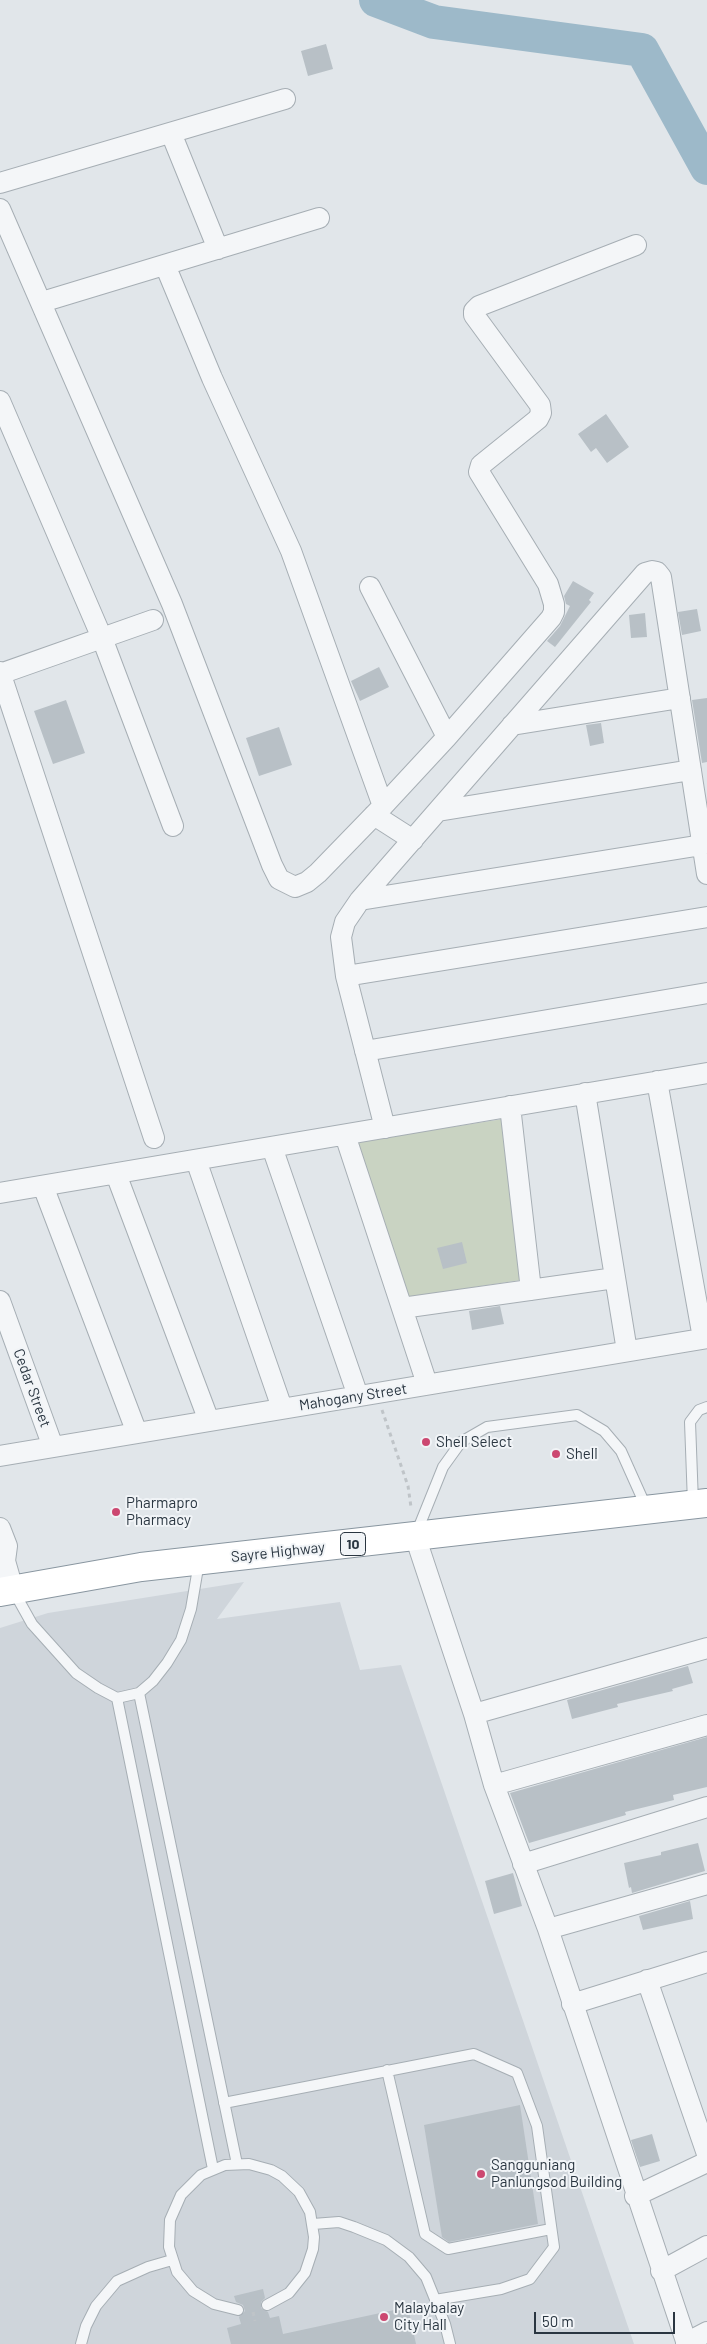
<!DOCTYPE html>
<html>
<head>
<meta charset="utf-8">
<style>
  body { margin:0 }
  #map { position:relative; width:707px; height:2344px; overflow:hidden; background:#e1e6ea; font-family:Barlow,sans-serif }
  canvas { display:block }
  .scale { position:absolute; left:534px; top:2312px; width:141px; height:22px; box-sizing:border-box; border:2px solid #2a3641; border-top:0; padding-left:6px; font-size:15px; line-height:18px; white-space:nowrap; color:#2a3641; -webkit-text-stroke:4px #f1f4f7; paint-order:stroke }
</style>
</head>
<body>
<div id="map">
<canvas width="707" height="2344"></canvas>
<div class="scale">50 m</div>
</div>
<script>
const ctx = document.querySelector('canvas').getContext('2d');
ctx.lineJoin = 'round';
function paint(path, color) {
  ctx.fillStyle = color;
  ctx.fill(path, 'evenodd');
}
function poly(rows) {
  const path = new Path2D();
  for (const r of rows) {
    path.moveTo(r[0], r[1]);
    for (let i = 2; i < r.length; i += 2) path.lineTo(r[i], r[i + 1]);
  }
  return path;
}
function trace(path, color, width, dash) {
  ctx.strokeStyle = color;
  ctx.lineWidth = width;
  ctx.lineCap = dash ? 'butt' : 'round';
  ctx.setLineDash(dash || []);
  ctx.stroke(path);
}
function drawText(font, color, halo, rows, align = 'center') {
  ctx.font = font + ' Barlow,sans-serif';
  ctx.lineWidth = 4;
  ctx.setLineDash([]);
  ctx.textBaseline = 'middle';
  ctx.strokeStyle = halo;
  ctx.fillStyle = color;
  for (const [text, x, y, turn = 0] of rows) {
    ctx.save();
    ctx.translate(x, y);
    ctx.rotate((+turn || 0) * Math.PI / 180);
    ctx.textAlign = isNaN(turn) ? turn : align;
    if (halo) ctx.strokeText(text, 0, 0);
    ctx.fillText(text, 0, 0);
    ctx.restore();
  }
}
const built = poly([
  [244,1582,217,1619,340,1602,360,1670,401,1665,634,2344,0,2344,0,1628,48,1613]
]);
const green = poly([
  [503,1119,521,1280,409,1297,356,1142]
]);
const river = poly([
  [376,0,434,22,642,50,707,168]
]);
const building = poly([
  [326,44,333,69,308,76,301,51],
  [606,414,629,447,607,463,596,448,591,452,578,434],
  [573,581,594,593,589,600,591,602,555,647,547,641,560,626,570,606,566,604,564,596],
  [697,609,701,631,682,635,678,612],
  [645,613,647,637,631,638,629,615],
  [379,667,389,687,360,701,351,681],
  [707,698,707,762,702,763,692,700],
  [66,700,85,753,53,764,34,711],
  [601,723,604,743,590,746,586,725],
  [279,727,292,765,259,776,246,738],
  [462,1242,467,1263,443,1269,437,1248],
  [500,1306,504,1324,472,1330,469,1311],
  [688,1666,693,1683,672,1689,673,1691,617,1704,618,1707,572,1719,567,1700],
  [707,1737,707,1787,673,1795,674,1800,625,1812,626,1815,529,1843,510,1793],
  [698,1843,705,1871,632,1893,631,1887,629,1888,624,1863,661,1855,661,1852],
  [513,1873,522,1906,494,1914,485,1881],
  [690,1901,693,1919,643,1930,639,1916],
  [520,2105,538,2224,449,2242,442,2237,424,2125],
  [652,2134,660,2161,640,2167,631,2140],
  [263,2289,265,2298,261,2302,261,2308,268,2312,270,2318,279,2316,283,2334,408,2307,416,2344,231,2344,227,2328,241,2324,239,2317,245,2311,243,2305,236,2302,234,2296]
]);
const path = poly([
  [382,1410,408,1486,411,1507],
  [253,2312,255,2321]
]);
const service = poly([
  [693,1503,690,1422,699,1410,707,1407],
  [416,1534,443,1467,461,1442,487,1427,577,1415,604,1431,621,1451,647,1509],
  [13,1590,32,1624,76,1673,98,1688,117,1698,139,1693,153,1681,167,1663,181,1640,191,1609,199,1562],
  [139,1693,237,2164],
  [117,1698,213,2169],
  [387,2070,425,2234,448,2249,551,2229],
  [224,2103,474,2054,517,2073,537,2126,554,2247,530,2279,501,2289,435,2300],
  [313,2224,339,2222,354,2227,386,2240,409,2257,426,2277,445,2324,450,2344],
  [238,2310,214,2304,193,2291,177,2272,169,2247,170,2220,181,2195,201,2175,225,2165,249,2164,271,2170,282,2176,299,2192,310,2212,314,2237,313,2249,305,2273,289,2293,267,2305],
  [81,2344,86,2326,96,2306,117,2281,148,2267,172,2260]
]);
const minor = poly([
  [171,133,218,249],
  [0,183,285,99],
  [0,209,172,604,272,865,279,879,295,887,307,882,318,873,383,806,447,737,551,618,554,612,554,604,548,584,479,472,481,465,538,419,541,413,540,405,474,315,474,311,479,306,636,245],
  [165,265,212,378,291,551,383,806],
  [42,302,319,218],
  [0,401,102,638,173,826],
  [370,587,447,737],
  [0,672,154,1138],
  [0,674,153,620],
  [512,725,680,698],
  [438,811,691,770],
  [374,815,413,840],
  [360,900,702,845],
  [346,976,707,917],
  [365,1051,707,993],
  [657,1081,703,1338],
  [585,1093,627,1351],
  [510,1106,531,1290],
  [385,1128,346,976,341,937,345,922,360,900,645,573,652,571,657,572,661,577,707,874],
  [345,1135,427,1384],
  [272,1147,358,1396],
  [196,1160,282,1408],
  [116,1174,209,1421],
  [43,1186,137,1433],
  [0,1193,707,1073],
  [0,1301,53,1447],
  [402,1308,615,1278],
  [0,1456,707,1338],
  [0,1528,7,1546,5,1561,13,1589],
  [415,1536,474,1714,494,1785,548,1929,687,2344],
  [474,1714,707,1648],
  [494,1785,707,1725],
  [523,1864,707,1807],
  [548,1929,707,1884],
  [647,1980,707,2154],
  [572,2004,707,1962],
  [635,2196,707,2162],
  [661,2271,707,2246],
  [686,2343,707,2332]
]);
const trunk = poly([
  [0,1592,141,1567,707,1503]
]);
const markers = [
  [426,1442,5,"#cc4871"],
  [556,1454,5,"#cc4871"],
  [116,1512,5,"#cc4871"],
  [481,2174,5,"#cc4871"],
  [384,2317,5,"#cc4871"]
];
const shields = [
  [353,1544,25]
];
const shieldNames = [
  ["10",353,1544]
];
const streetNames = [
  ["Cedar Street",32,1388,70],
  ["Mahogany Street",353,1397,-9],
  ["Sayre Highway",278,1552,-6]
];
const poiNames = [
  ["Shell Select",436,1442],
  ["Shell",566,1454],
  ["Pharmapro",126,1503],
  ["Pharmacy",126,1520],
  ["Sangguniang",491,2165],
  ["Panlungsod Building",491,2182],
  ["Malaybalay",394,2308],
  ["City Hall",394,2325]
];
paint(built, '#cfd5db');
paint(green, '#c9d3c2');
trace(river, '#9db9c9', 34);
paint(building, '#b8c0c6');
trace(service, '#a6aeb4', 12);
trace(minor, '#a6aeb4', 22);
trace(trunk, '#8996a0', 30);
trace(path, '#bfc4c8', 3, [4, 4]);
trace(service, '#f4f6f8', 10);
trace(minor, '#f4f6f8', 20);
trace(trunk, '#fff', 28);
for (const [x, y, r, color] of markers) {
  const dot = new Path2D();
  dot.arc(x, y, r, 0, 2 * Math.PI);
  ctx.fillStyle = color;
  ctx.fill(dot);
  trace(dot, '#f1f4f7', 2);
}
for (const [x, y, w] of shields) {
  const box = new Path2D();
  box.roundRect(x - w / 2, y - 11.5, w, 23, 4);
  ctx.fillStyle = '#f1f4f7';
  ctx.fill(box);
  trace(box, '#2a3641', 1);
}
drawText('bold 14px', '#2a3641', null, shieldNames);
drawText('15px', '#2a3641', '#f1f4f7', streetNames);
drawText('15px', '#2a3641', '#f1f4f7', poiNames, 'left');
</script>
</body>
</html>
